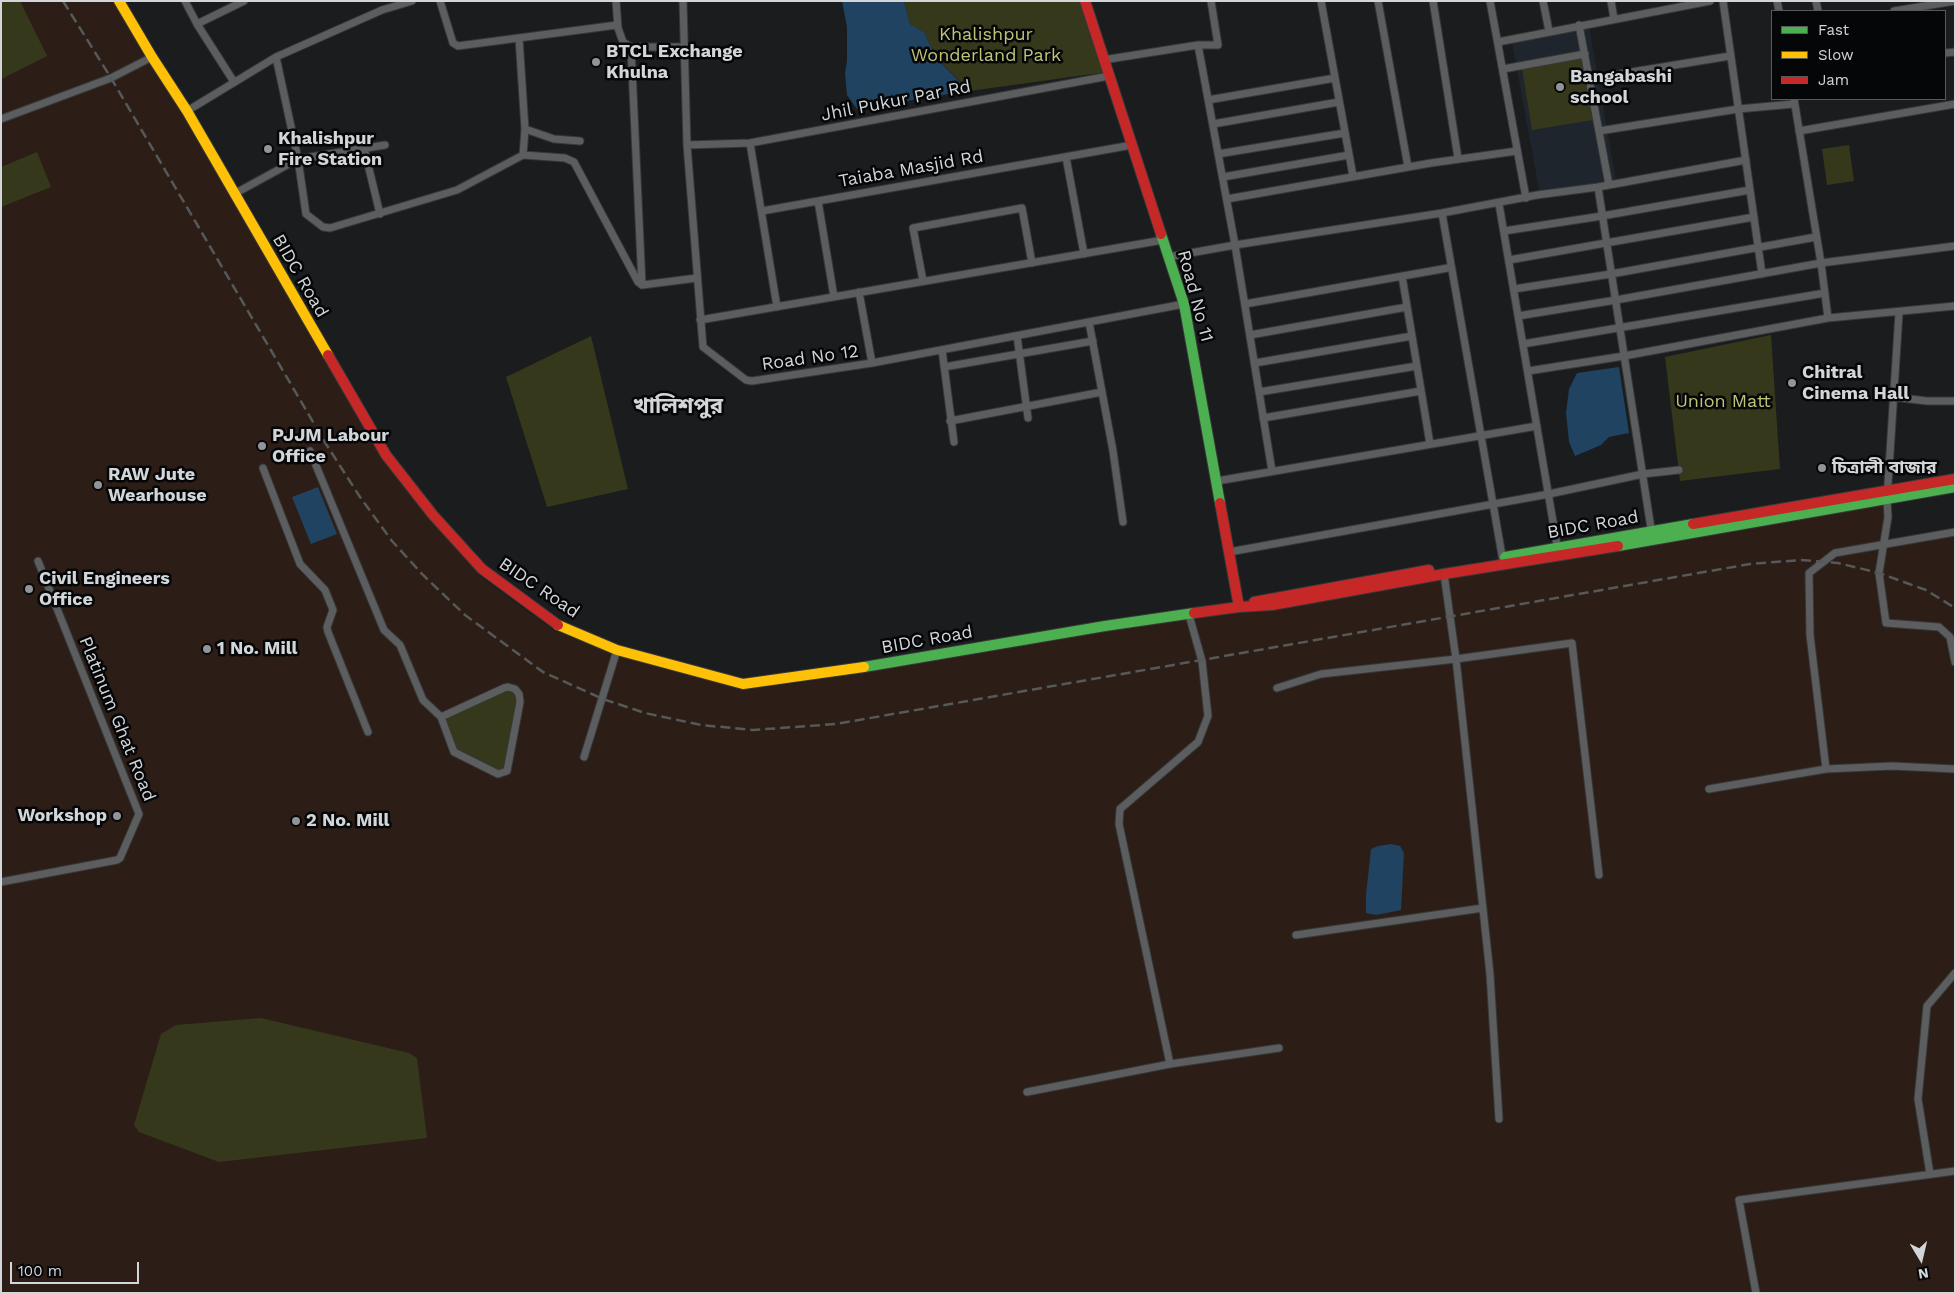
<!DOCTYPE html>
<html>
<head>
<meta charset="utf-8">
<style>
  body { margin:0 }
  #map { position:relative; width:1956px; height:1294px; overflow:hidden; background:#1a1c1e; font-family:"Work Sans",sans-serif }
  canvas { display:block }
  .frame { position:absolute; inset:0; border:2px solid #d3d6d8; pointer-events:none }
  .legend { position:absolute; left:1771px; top:10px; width:175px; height:90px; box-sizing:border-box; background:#050608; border:1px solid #57595b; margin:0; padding:6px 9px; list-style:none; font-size:15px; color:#d3d6d8 }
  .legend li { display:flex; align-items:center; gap:10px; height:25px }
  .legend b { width:25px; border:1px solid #57595b }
  .north { position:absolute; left:1896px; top:1234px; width:50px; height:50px; -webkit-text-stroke:4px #050608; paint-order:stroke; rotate:171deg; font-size:14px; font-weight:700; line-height:20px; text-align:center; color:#d3d6d8 }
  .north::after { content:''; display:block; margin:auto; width:18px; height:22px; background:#d3d6d8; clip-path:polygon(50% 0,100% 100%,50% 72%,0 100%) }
  .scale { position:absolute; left:10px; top:1262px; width:129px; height:22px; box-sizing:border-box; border:2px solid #d3d6d8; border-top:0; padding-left:6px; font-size:15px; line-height:18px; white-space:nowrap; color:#d3d6d8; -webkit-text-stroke:4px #050608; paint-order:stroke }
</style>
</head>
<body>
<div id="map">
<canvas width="1956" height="1294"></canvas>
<div class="frame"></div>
<ul class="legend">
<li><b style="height:6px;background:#4caf50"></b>Fast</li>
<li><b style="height:6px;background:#ffc107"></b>Slow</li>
<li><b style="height:6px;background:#c62828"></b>Jam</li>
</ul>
<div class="north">N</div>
<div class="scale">100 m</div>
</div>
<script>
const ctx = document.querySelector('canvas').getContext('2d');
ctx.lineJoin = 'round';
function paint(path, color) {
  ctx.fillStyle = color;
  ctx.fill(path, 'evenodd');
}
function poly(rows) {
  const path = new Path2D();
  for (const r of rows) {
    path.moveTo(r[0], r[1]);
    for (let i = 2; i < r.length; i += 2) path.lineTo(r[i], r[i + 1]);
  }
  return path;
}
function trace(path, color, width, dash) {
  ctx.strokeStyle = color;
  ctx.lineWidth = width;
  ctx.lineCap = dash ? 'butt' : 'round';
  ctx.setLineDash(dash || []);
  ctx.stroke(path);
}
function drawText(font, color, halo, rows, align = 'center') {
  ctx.font = font + ' "Work Sans","Noto Sans Bengali",sans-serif';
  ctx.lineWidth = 5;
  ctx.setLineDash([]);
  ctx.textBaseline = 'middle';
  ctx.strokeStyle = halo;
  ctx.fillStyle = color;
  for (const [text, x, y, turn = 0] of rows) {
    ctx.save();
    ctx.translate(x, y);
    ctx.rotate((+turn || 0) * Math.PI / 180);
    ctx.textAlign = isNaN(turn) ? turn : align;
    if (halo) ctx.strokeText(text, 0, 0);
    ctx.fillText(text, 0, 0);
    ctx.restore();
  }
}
const built = poly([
  [1589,26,1616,179,1540,195,1512,42]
]);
const industrial = poly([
  [1,1,121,1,429,519,482,578,553,630,618,655,751,688,794,684,1189,615,1887,499,1885,545,1955,533,1955,1293,1,1293]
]);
const green = poly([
  [1,1,20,1,47,56,1,79],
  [904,1,1083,1,1107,72,955,93,962,83,937,59,924,32,910,24],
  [1583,58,1593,120,1532,130,1522,68],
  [1849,145,1854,181,1827,185,1822,149],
  [37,152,51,187,1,207,1,167],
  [1771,335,1780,469,1680,481,1665,357],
  [591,336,628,489,547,507,506,377],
  [504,688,519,694,505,773,457,754,441,717],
  [261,1018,409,1053,417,1058,427,1138,219,1162,139,1132,134,1125,161,1034,176,1025]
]);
const water = poly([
  [842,1,904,1,910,24,924,32,937,59,962,84,955,93,857,109,847,95,845,73,847,61,847,27],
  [1619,367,1629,433,1609,437,1601,445,1575,456,1569,442,1566,413,1569,389,1577,373],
  [318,487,337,534,311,544,292,497],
  [1391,844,1400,846,1404,853,1401,910,1376,915,1366,913,1366,895,1371,849,1378,846]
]);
const street = poly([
  [185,1,197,24,234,82],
  [440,1,453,43,458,46,617,25],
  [616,1,618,28,623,42,631,47,684,47],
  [683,1,687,145,703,347,746,380,752,381,872,363,1184,304],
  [1321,1,1353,176],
  [1378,1,1408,167],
  [1433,1,1458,158],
  [1490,1,1526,198],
  [1543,1,1549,31],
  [1611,1,1614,19],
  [1723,1,1762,274],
  [1777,1,1779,11],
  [1816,1,1818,11],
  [1894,11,1955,1],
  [197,24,244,1],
  [1579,25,1609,185],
  [1498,42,1710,1],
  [1198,45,1235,245,1272,471],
  [631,47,642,285,697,278],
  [1945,53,1955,52],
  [276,57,298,159,306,214,323,227,330,228,457,190,523,155,525,129,519,38],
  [1103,60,1198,45,1218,45,1211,1],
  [1503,69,1585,54],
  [1589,79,1730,56],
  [1794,99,1821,263,1828,318],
  [1208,100,1335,78],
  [187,111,276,57,382,10,412,1],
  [1,119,111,78,152,57],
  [1213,124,1339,102],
  [525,129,554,139,580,141],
  [1599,131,1738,109,1794,104],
  [1799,131,1955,104],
  [750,143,777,307],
  [687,145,750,143,1109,76],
  [364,148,380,214],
  [1218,154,1345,133],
  [523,155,565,158,574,162,638,282,642,285],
  [1066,157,1084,254],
  [1223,177,1349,155],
  [1598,187,1652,535],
  [234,194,298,159,385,145],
  [1227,199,1431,163,1517,151],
  [818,201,834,297],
  [1499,204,1558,551],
  [762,211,1132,145],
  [1442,213,1503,561],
  [1504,231,1602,216,1750,190],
  [1168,257,1235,245,1442,213,1537,195,1598,187,1746,160],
  [1509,260,1754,217],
  [1402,276,1430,444],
  [923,281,913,228,1022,208,1032,263],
  [1514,289,1611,274,1816,237],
  [859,292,872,363],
  [1245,304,1448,268],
  [1899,313,1887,499,1888,517,1879,573,1886,623,1939,627,1950,637,1955,662],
  [1518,316,1616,300,1821,263,1955,246],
  [700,320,1163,240],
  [1089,322,1113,451,1123,522],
  [1250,335,1407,307],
  [1017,336,1028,418],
  [1523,344,1825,293],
  [942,350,954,442],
  [1255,363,1412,336],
  [944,367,1093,341],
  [1528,371,1624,356,1828,318,1955,306],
  [1259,392,1417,366],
  [1893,397,1927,401,1955,401],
  [1263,418,1421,391],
  [950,421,1102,392],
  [310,451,384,630,400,645,423,700,441,717,454,752,498,774,507,771,520,702,519,694,515,689,508,687,504,688,441,717],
  [263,468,300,564,325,590,333,610,327,627,328,632,368,732],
  [1217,481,1537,426],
  [1229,552,1549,494,1643,474,1679,470],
  [1444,574,1456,659,1490,974,1499,1119],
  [1277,688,1321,674,1456,659,1572,643,1599,875],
  [584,757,617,650],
  [1826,769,1810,635,1809,573,1835,553,1955,532],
  [1709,789,1826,769,1892,766,1955,769],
  [1,882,117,860,120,858,139,814,38,561],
  [1296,935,1483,908],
  [1170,1064,1119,824,1120,809,1198,742,1208,716,1202,661,1189,615],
  [1027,1092,1170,1064,1279,1048],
  [1930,1174,1918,1099,1927,1006,1955,973],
  [1756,1293,1739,1200,1955,1171]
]);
const fast = poly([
  [1161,234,1184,304,1220,503],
  [1618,546,1955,487],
  [1505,557,1693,524],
  [864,667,1105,626,1194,613]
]);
const slow = poly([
  [119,1,152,57,187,111,328,355],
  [558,625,617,650,743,684,864,667]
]);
const jam = poly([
  [1085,1,1161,234],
  [328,355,386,455,433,515,482,569,558,625],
  [1220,503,1239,607],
  [1693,524,1955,479],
  [1254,602,1429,570],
  [1194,613,1239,607,1272,605,1444,574,1618,546]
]);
const rail = poly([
  [63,1,111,78,326,444,360,497,392,541,423,575,465,615,543,672,603,699,645,713,701,725,753,730,836,724,1750,564,1801,560,1838,563,1879,573,1926,590,1955,608]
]);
const markers = [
  [596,62,5,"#929597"],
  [1560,87,5,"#929597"],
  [268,149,5,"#929597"],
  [1792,383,5,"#929597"],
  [262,446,5,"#929597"],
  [1822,468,5,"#929597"],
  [98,485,5,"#929597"],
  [29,589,5,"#929597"],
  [207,649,5,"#929597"],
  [117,816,5,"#929597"],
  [296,821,5,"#929597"]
];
const parkNames = [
  ["Khalishpur",986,35],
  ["Wonderland Park",986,56],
  ["Union Matt",1723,402]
];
const poiNames = [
  ["BTCL Exchange",606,52],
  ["Khulna",606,73],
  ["Bangabashi",1570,77],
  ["school",1570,98],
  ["Khalishpur",278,139],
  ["Fire Station",278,160],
  ["Chitral",1802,373],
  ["Cinema Hall",1802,394],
  ["PJJM Labour",272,436],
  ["Office",272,457],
  ["চিত্রালী বাজার",1832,468],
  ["RAW Jute",108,475],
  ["Wearhouse",108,496],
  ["Civil Engineers",39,579],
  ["Office",39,600],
  ["1 No. Mill",217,649],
  ["Workshop",107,816,"right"],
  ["2 No. Mill",306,821]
];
const streetNames = [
  ["Jhil Pukur Par Rd",896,101,-11],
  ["Taiaba Masjid Rd",911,169,-10],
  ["BIDC Road",300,276,60],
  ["Road No 11",1195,296,75],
  ["Road No 12",810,358,-8],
  ["BIDC Road",1593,525,-10],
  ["BIDC Road",539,588,34],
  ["BIDC Road",927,640,-10],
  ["Platinum Ghat Road",117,719,68]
];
const districtNames = [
  ["খালিশপুর",678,407]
];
paint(built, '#1f252c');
paint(industrial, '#2c1e17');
paint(green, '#36381b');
paint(water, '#1f4360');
trace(street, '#363839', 9);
trace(fast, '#363839', 12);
trace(slow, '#363839', 12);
trace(jam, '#363839', 12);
trace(street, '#5b5d5f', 7);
trace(fast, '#4caf50', 10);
trace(slow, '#ffc107', 10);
trace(jam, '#c62828', 10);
trace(rail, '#56585a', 2.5, [10, 5]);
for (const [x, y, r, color] of markers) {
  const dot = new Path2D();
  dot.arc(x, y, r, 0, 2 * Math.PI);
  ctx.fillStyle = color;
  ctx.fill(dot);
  trace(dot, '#050608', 2);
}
drawText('18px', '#c0c477', '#050608', parkNames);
drawText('bold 18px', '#d3d6d8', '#050608', poiNames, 'left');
drawText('18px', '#d3d6d8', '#050608', streetNames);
drawText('bold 22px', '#d3d6d8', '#050608', districtNames);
</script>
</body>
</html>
